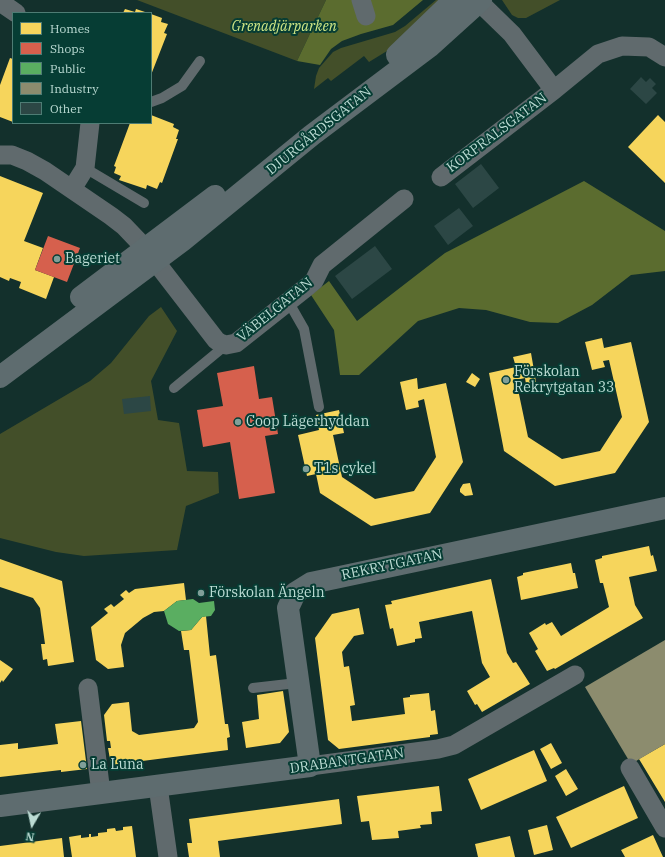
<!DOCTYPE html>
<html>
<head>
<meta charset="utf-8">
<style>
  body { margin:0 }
  #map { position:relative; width:665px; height:857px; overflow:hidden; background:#13302c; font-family:"IBM Plex Serif",serif }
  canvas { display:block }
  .legend { position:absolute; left:12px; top:12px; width:140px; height:112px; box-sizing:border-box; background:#063d34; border:1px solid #4e7c74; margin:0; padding:5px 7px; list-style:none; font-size:12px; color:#bbdbd3 }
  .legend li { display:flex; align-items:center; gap:8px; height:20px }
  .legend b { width:20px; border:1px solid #4e7c74 }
  .north { position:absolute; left:12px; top:805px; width:40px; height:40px; -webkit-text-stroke:3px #063d34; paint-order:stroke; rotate:189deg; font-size:11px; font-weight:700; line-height:16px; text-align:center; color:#bbdbd3 }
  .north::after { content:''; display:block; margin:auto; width:14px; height:18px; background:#bbdbd3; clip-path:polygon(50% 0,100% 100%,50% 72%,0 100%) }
</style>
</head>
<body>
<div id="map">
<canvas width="665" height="857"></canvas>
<ul class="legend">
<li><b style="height:11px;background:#f6d55c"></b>Homes</li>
<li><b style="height:11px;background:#d6604d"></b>Shops</li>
<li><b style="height:11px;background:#5aae61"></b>Public</li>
<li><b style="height:11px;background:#8c8c6e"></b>Industry</li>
<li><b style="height:11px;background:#2c4745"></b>Other</li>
</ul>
<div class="north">N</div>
</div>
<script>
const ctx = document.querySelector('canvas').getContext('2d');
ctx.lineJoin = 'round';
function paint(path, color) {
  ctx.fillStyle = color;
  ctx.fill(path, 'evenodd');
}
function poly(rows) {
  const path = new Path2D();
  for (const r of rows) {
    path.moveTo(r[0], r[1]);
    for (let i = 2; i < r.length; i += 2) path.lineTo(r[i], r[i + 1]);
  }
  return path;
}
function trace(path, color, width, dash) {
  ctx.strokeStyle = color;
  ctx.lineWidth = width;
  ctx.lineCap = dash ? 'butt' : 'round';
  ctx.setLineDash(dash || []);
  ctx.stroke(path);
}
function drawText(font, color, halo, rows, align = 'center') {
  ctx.font = font + ' "IBM Plex Serif",serif';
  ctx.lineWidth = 4;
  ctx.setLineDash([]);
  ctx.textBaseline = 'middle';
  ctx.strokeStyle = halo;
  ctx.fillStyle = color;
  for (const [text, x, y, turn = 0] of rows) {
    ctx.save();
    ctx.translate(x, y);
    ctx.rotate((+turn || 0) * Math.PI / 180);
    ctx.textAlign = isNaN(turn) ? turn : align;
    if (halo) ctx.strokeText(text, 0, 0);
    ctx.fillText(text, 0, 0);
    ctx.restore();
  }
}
const green = poly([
  [137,0,326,0,297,61],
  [436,0,446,0,400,43,369,62,364,56,331,81,328,78,314,89,316,76,319,68,333,52,341,48,395,32,405,26],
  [502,0,560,0,526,18,518,18,512,15],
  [161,307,177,331,151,381,158,420,179,423,187,471,218,472,219,493,186,506,177,550,84,556,56,552,0,538,0,434,90,381,111,363,149,316]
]);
const forest = poly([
  [326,0,423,0,393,25,361,34,342,41,331,49,320,65,297,61],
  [584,181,665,231,665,271,631,275,592,305,558,323,530,322,486,310,459,308,418,321,359,375,340,375,334,330,311,295,329,281,357,321,445,253]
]);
const homes = poly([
  [125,9,135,12,136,9,148,13,123,13],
  [151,14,162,18,161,22,168,24,164,33,167,34,151,75],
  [10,58,13,59,13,122,0,117,0,85],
  [151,115,174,124,173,127,179,130,176,139,178,139,162,183,160,182,157,189,147,185,146,189,119,180,121,176,114,173,116,167,114,166,130,123,151,123],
  [658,115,665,122,665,183,628,147],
  [0,176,43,193,24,241,43,248,35,270,54,277,46,299,19,288,21,282,10,278,9,281,0,277],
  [602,338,604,348,631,342,649,422,615,473,555,486,504,451,489,373,516,367,513,357,531,353,536,382,526,384,525,378,516,380,528,437,562,459,600,451,622,417,609,360,603,361,605,367,592,370,585,342],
  [472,373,480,379,475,387,466,382],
  [417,378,418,389,446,383,463,462,430,513,371,526,320,493,316,474,307,476,298,435,319,430,316,415,339,410,344,433,333,435,342,477,375,499,414,491,436,457,424,399,418,401,419,407,406,410,400,382],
  [470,483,473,495,465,496,460,492,460,489,463,484],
  [649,546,651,556,653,555,657,571,629,577,635,605,643,618,555,669,554,668,547,671,535,651,538,649,529,633,545,623,546,625,552,622,561,636,609,607,603,583,600,583,595,560,602,558,602,556],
  [0,559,62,581,74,662,48,666,47,659,43,660,41,644,45,644,40,608,33,598,0,587],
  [571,563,573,573,575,573,578,588,521,600,517,577,523,575,523,573],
  [491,579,507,653,513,663,516,662,530,684,482,712,477,704,475,705,467,691,490,677,482,663,472,611,419,622,422,638,415,639,415,642,397,646,393,628,390,629,385,605,392,604,391,601],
  [184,583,186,600,177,601,164,611,154,612,143,618,125,633,121,645,124,667,108,669,96,660,91,627,108,613,104,609,111,604,114,607,124,599,120,595,126,590,129,593,135,589],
  [359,608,364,634,354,636,342,652,344,667,349,666,355,705,350,706,352,721,405,714,403,698,410,697,410,695,429,693,431,711,435,710,438,734,430,735,430,737,339,749,328,740,315,638,332,614],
  [206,616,210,656,216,655,225,724,228,724,230,737,227,738,228,750,111,765,108,748,111,748,110,741,107,741,104,715,112,704,129,702,132,731,139,735,194,728,198,722,189,650,184,650,181,631,191,630,202,617],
  [0,660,13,669,3,682,2,680,0,683],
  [283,691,289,732,280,743,246,748,242,722,259,719,257,695],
  [81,721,87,769,61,772,61,770,0,777,0,745,18,743,18,749,58,744,55,724],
  [551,743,562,763,551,769,540,749],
  [665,744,665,802,639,759],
  [534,750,547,781,481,810,468,779],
  [566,769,578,789,566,796,555,776],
  [439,786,442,811,431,812,432,824,420,825,421,828,398,831,399,838,372,840,369,821,361,822,357,796],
  [624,786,638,818,571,848,556,817],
  [339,799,342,824,218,841,220,857,189,857,187,843,192,843,189,819],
  [547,825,553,850,534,855,528,830],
  [132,826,136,857,72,857,69,837,81,835,81,838,89,837,89,834,91,834,91,837,98,836,98,833,107,832,107,829,115,828,116,831,123,830,123,827],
  [653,835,663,857,625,857,621,850],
  [510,836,515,857,478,857,475,844],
  [62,838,64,857,0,857,0,846]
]);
const shops = poly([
  [48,236,80,248,67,282,35,270],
  [254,366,259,399,272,397,278,434,265,436,275,493,239,499,230,442,203,447,197,410,223,406,217,373]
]);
const public = poly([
  [193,599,199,603,214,601,215,610,211,616,202,617,191,630,179,631,168,624,164,611,177,601]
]);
const industry = poly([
  [665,640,665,744,631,764,585,687]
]);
const building = poly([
  [641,77,646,82,650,78,656,84,652,88,657,93,646,104,630,89],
  [481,164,499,188,473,208,455,184],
  [459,208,473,226,448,245,434,226],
  [375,246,392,269,352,299,335,276],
  [150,396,151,411,124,414,122,399]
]);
const lane = poly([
  [151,102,162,98,182,86,200,61],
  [85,168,144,203],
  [288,301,304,329,319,407],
  [174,388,226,345],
  [253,688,297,683]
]);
const street = poly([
  [361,0,366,16],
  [477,0,512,34,554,90],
  [0,2,16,13],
  [0,155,12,155,27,161,45,171,111,216,124,226,145,248,216,340,220,343,226,345,236,343,308,286,314,281,322,265,404,199],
  [441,177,554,90,598,54,622,46,649,47,665,57],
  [72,189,85,168,90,123],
  [88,688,101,793],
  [310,766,438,749,454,745,575,675],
  [630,768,665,828],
  [158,786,168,857]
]);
const secondary = poly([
  [397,55,454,0],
  [81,297,215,196],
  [0,377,182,241,312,135,429,47,481,0],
  [0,806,310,766,288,608,295,593,311,583,335,578,665,508]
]);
const markers = [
  [57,259,4,"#809f99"],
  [506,380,4,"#809f99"],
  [238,422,4,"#809f99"],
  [306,469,4,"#809f99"],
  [201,593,4,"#809f99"],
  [83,765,4,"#809f99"]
];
const parkNames = [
  ["Grenadjärparken",284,27]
];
const streetNames = [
  ["DJURGÅRDSGATAN",319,131,-39],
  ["KORPRALSGATAN",497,133,-37],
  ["VÄBELGATAN",275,310,-39],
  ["REKRYTGATAN",392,565,-12],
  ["DRABANTGATAN",347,761,-8]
];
const poiNames = [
  ["Bageriet",65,259],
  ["Förskolan",514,372],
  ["Rekrytgatan 33",514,388],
  ["Coop Lägerhyddan",246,422],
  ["T1s cykel",314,469],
  ["Förskolan Ängeln",209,593],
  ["La Luna",91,765]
];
paint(green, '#434f29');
paint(forest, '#5b6c2f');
paint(homes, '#f6d55c');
paint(shops, '#d6604d');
paint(public, '#5aae61');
paint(industry, '#8c8c6e');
paint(building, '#2c4745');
trace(lane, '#606a6d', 10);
trace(street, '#606a6d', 19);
trace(secondary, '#5e6c6f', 22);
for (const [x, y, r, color] of markers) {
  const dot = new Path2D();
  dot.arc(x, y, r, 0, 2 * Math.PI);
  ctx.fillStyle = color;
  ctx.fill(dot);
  trace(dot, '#063d34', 1.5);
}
drawText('italic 14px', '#d0e685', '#063d34', parkNames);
drawText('14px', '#bbdbd3', '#063d34', streetNames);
drawText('14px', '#bbdbd3', '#063d34', poiNames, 'left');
</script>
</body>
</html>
